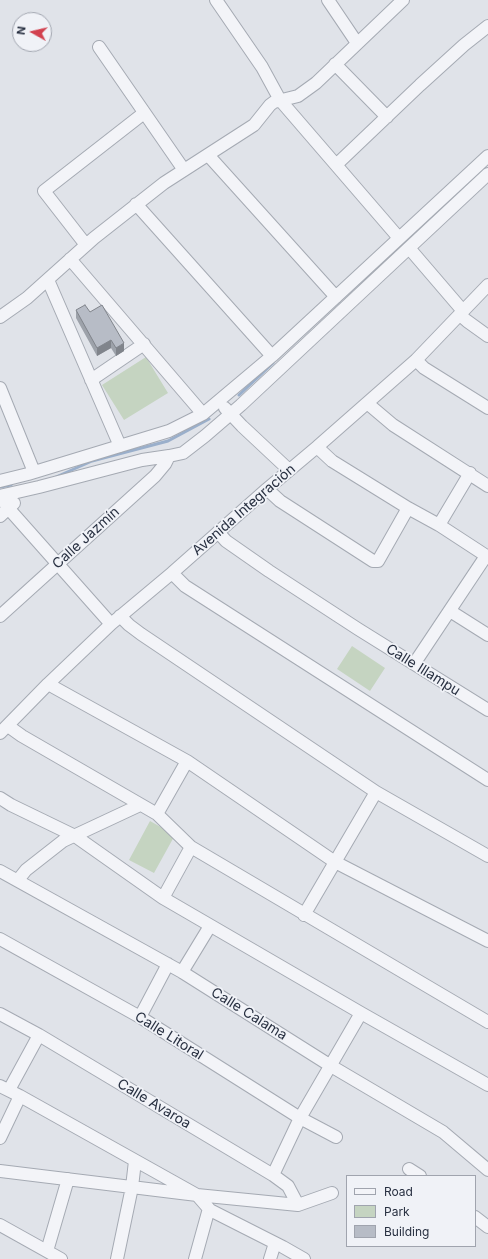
<!DOCTYPE html>
<html>
<head>
<meta charset="utf-8">
<style>
  body { margin:0 }
  #map { position:relative; width:488px; height:1259px; overflow:hidden; background:#e0e3e9; font-family:Inter,sans-serif }
  canvas { display:block }
  .legend { position:absolute; left:346px; top:1175px; width:130px; height:72px; box-sizing:border-box; background:#f0f2f7; border:1px solid #a0a4ae; margin:0; padding:5px 7px; list-style:none; font-size:12px; color:#283041 }
  .legend li { display:flex; align-items:center; gap:8px; height:20px }
  .legend b { width:20px; border:1px solid #a0a4ae }
  .north { position:absolute; left:12px; top:12px; width:40px; height:40px; box-sizing:border-box; background:#f0f2f7; border:1px solid #a0a4ae; border-radius:50%; rotate:278deg; font-size:11px; font-weight:700; line-height:16px; text-align:center; color:#283041 }
  .north::after { content:''; display:block; margin:auto; width:14px; height:18px; background:#d2414f; clip-path:polygon(50% 0,100% 100%,50% 72%,0 100%) }
</style>
</head>
<body>
<div id="map">
<canvas width="488" height="1259"></canvas>
<ul class="legend">
<li><b style="height:5px;background:#f3f4f8"></b>Road</li>
<li><b style="height:11px;background:#c5d4c1"></b>Park</li>
<li><b style="height:11px;background:#b7bcc6"></b>Building</li>
</ul>
<div class="north">N</div>
</div>
<script>
const ctx = document.querySelector('canvas').getContext('2d');
ctx.lineJoin = 'round';
function paint(path, color) {
  ctx.fillStyle = color;
  ctx.fill(path, 'evenodd');
}
function poly(rows) {
  const path = new Path2D();
  for (const r of rows) {
    path.moveTo(r[0], r[1]);
    for (let i = 2; i < r.length; i += 2) path.lineTo(r[i], r[i + 1]);
  }
  return path;
}
function trace(path, color, width, dash) {
  ctx.strokeStyle = color;
  ctx.lineWidth = width;
  ctx.lineCap = dash ? 'butt' : 'round';
  ctx.setLineDash(dash || []);
  ctx.stroke(path);
}
function drawText(font, color, halo, rows, align = 'center') {
  ctx.font = font + ' Inter,sans-serif';
  ctx.lineWidth = 3.5;
  ctx.setLineDash([]);
  ctx.textBaseline = 'middle';
  ctx.strokeStyle = halo;
  ctx.fillStyle = color;
  for (const [text, x, y, turn = 0] of rows) {
    ctx.save();
    ctx.translate(x, y);
    ctx.rotate((+turn || 0) * Math.PI / 180);
    ctx.textAlign = isNaN(turn) ? turn : align;
    if (halo) ctx.strokeText(text, 0, 0);
    ctx.fillText(text, 0, 0);
    ctx.restore();
  }
}
const green = poly([
  [146,357,168,393,124,420,102,385],
  [352,646,385,668,370,691,337,669],
  [150,821,175,835,154,873,129,860]
]);
const stream = poly([
  [239,395,273,363],
  [56,477,92,461,168,441,209,419],
  [0,487,11,485]
]);
const minor = poly([
  [216,0,262,67,280,100,399,238],
  [328,0,357,43],
  [99,47,184,170],
  [335,64,387,117],
  [208,155,336,297],
  [336,165,420,85,464,45,488,26],
  [136,204,272,356],
  [86,245,44,191,144,113],
  [409,248,463,311],
  [70,259,203,414],
  [48,280,120,446],
  [460,315,467,321,488,336],
  [0,317,27,298,94,238,164,183,254,125,270,105,274,102,298,96,316,83,403,0],
  [416,360,424,368,488,408],
  [91,380,144,344],
  [0,388,34,472],
  [367,403,393,425,488,486],
  [225,408,242,426,289,470],
  [317,447,332,461,408,508,439,525,488,557],
  [0,481,28,474,169,431,203,414,272,356,488,156],
  [267,489,280,501,373,561,378,561,408,508],
  [0,496,39,487,142,460,169,456,183,453,205,436,241,405,488,174],
  [0,496,9,509,111,624],
  [0,516,14,503],
  [439,525,470,473],
  [218,532,226,541,269,571,358,629,488,710],
  [172,573,185,586,488,780],
  [450,611,488,635],
  [0,616,155,476,165,464,169,456],
  [120,616,129,625,141,634,376,792,488,856],
  [414,664,486,556],
  [48,684,187,761,335,862,488,941],
  [8,726,22,736,157,814,191,847,488,1022],
  [0,733,48,684,111,624,172,573,267,489,317,447,416,360,488,285],
  [0,798,11,805,75,836,163,898,361,1013,488,1085],
  [157,814,187,761],
  [0,871,182,972,331,1066,443,1132,488,1170],
  [18,880,26,870,63,841,140,805],
  [163,898,191,847],
  [304,915,376,792],
  [0,939,140,1017,300,1118,336,1137],
  [182,972,210,926],
  [0,1014,39,1035,273,1175,288,1186,298,1205],
  [140,1017,168,964],
  [0,1086,20,1096,197,1195,210,1210,283,1247,304,1259],
  [9,1090,39,1035],
  [0,1138,20,1096],
  [409,1169,420,1176],
  [0,1171,197,1195,298,1205,332,1193],
  [273,1175,300,1118,361,1013],
  [475,1217,488,1227],
  [0,1225,61,1259],
  [47,1251,68,1179],
  [117,1259,132,1187,135,1161],
  [195,1259,208,1212,210,1210],
  [270,1259,275,1243]
]);
const wall = poly([
  [76,310,90,312,124,351,116,356,111,348,97,356,76,318]
]);
const shadedWall = poly([
  [111,340,111,348,97,356,97,348],
  [124,343,124,351,116,356,116,348]
]);
const building = poly([
  [85,305,90,312,102,305,124,343,116,348,111,340,97,348,76,310,85,305]
]);
const streetNames = [
  ["Avenida Integración",244,510,-41],
  ["Calle Jazmín",86,538,-42],
  ["Calle Illampu",423,670,32],
  ["Calle Calama",249,1014,32],
  ["Calle Litoral",169,1036,32],
  ["Calle Avaroa",154,1104,31]
];
paint(green, '#c5d4c1');
trace(stream, '#9aafcb', 3);
trace(minor, '#a5aab3', 14);
trace(minor, '#f3f4f8', 12);
paint(wall, '#9da2aa');
paint(shadedWall, '#80848b');
paint(building, '#b7bcc6');
trace(building, '#80848b', 1);
drawText('14px', '#283041', '#f0f2f7', streetNames);
</script>
</body>
</html>
